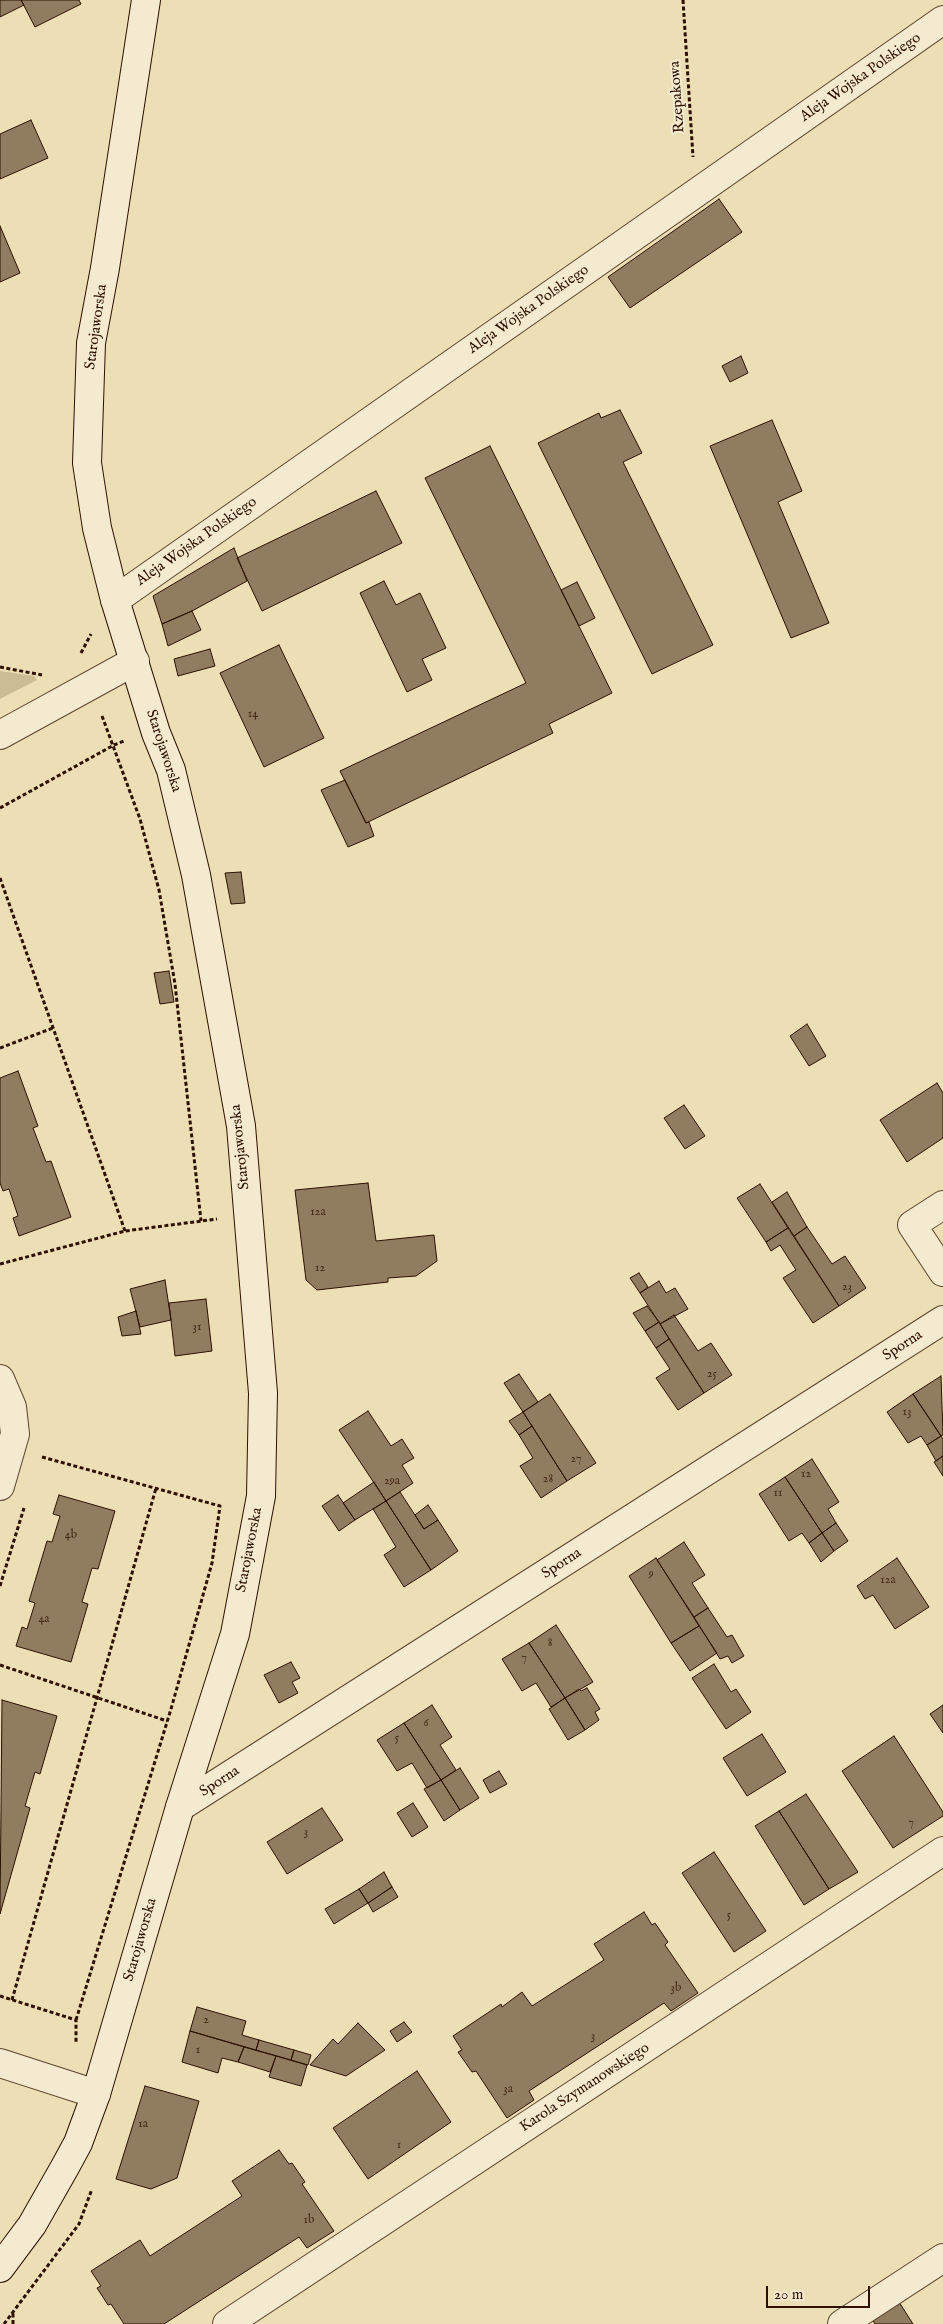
<!DOCTYPE html>
<html>
<head>
<meta charset="utf-8">
<style>
  body { margin:0 }
  #map { position:relative; width:943px; height:2324px; overflow:hidden; background:#ecdfb5; font-family:"IM FELL English",serif }
  canvas { display:block }
  .scale { position:absolute; left:766px; top:2286px; width:104px; height:22px; box-sizing:border-box; border:2px solid #2d1001; border-top:0; padding-left:6px; font-size:15px; line-height:18px; white-space:nowrap; color:#2d1001; -webkit-text-stroke:4px #f3eacf; paint-order:stroke }
</style>
</head>
<body>
<div id="map">
<canvas width="943" height="2324"></canvas>
<div class="scale">20 m</div>
</div>
<script>
const ctx = document.querySelector('canvas').getContext('2d');
ctx.lineJoin = 'round';
function paint(path, color) {
  ctx.fillStyle = color;
  ctx.fill(path, 'evenodd');
}
function poly(rows) {
  const path = new Path2D();
  for (const r of rows) {
    path.moveTo(r[0], r[1]);
    for (let i = 2; i < r.length; i += 2) path.lineTo(r[i], r[i + 1]);
  }
  return path;
}
function trace(path, color, width, dash) {
  ctx.strokeStyle = color;
  ctx.lineWidth = width;
  ctx.lineCap = dash ? 'butt' : 'round';
  ctx.setLineDash(dash || []);
  ctx.stroke(path);
}
function drawText(font, color, halo, rows, align = 'center') {
  ctx.font = font + ' "IM FELL English",serif';
  ctx.lineWidth = 4;
  ctx.setLineDash([]);
  ctx.textBaseline = 'middle';
  ctx.strokeStyle = halo;
  ctx.fillStyle = color;
  for (const [text, x, y, turn = 0] of rows) {
    ctx.save();
    ctx.translate(x, y);
    ctx.rotate((+turn || 0) * Math.PI / 180);
    ctx.textAlign = isNaN(turn) ? turn : align;
    if (halo) ctx.strokeText(text, 0, 0);
    ctx.fillText(text, 0, 0);
    ctx.restore();
  }
}
const green = poly([
  [0,671,34,676,37,680,0,699]
]);
const building = poly([
  [0,0,21,0,24,5,0,17,0,0],
  [21,0,79,0,81,4,35,27,21,0],
  [31,120,48,158,0,179,0,134,31,120],
  [719,199,742,232,630,308,608,277,719,199],
  [0,226,20,273,0,282,0,226],
  [741,356,748,373,730,382,722,366,741,356],
  [620,410,642,453,623,462,713,645,652,674,538,443,599,413,601,418,620,410],
  [772,420,802,491,778,502,829,623,791,638,710,446,772,420],
  [490,446,612,693,549,724,553,733,366,823,340,771,526,683,425,478,490,446],
  [376,491,402,543,262,611,237,558,376,491],
  [234,548,247,581,192,611,162,624,153,596,234,548],
  [384,581,396,605,420,593,446,648,422,659,432,680,407,692,360,593,384,581],
  [577,582,595,618,579,626,561,590,577,582],
  [192,611,201,630,168,646,162,624,192,611],
  [279,645,324,738,264,767,220,673,279,645],
  [210,649,215,666,178,676,174,659,210,649],
  [345,780,366,823,369,822,374,836,348,847,321,790,345,780],
  [241,872,245,903,231,904,225,873,241,872],
  [169,971,174,1002,160,1004,154,973,169,971],
  [807,1024,826,1056,809,1066,790,1036,807,1024],
  [18,1071,38,1126,33,1128,46,1162,51,1161,71,1217,19,1236,13,1218,18,1216,9,1189,3,1191,0,1183,0,1078,18,1071],
  [937,1083,943,1093,943,1138,907,1162,880,1120,937,1083],
  [684,1105,705,1136,685,1149,664,1118,684,1105],
  [368,1183,376,1241,434,1235,437,1261,416,1276,388,1278,388,1282,317,1290,306,1280,295,1190,368,1183],
  [760,1184,788,1228,766,1242,737,1198,760,1184],
  [787,1192,807,1227,794,1236,772,1202,787,1192],
  [807,1227,832,1264,845,1256,866,1288,839,1306,794,1236,807,1227],
  [788,1228,839,1306,813,1323,783,1278,796,1270,780,1245,771,1251,766,1242,788,1228],
  [639,1273,648,1287,640,1293,630,1278,639,1273],
  [165,1280,171,1320,140,1327,130,1289,165,1280],
  [659,1281,666,1293,675,1288,688,1309,660,1324,640,1293,659,1281],
  [206,1299,212,1351,175,1356,169,1303,206,1299],
  [647,1306,659,1322,645,1331,633,1313,647,1306],
  [136,1311,141,1334,122,1336,118,1317,136,1311],
  [674,1315,698,1351,711,1343,732,1375,704,1393,660,1324,674,1315],
  [659,1322,669,1339,656,1348,645,1331,659,1322],
  [669,1339,704,1393,678,1410,656,1378,670,1369,656,1348,669,1339],
  [519,1374,538,1402,523,1412,504,1383,519,1374],
  [941,1376,943,1435,941,1436,913,1394,941,1376],
  [550,1394,596,1463,567,1481,523,1412,550,1394],
  [913,1394,941,1436,927,1445,921,1436,908,1443,887,1412,913,1394],
  [368,1411,391,1446,402,1439,414,1458,402,1465,413,1483,386,1501,339,1430,368,1411],
  [523,1412,532,1426,519,1435,509,1421,523,1412],
  [532,1426,567,1481,541,1498,520,1466,533,1458,519,1435,532,1426],
  [941,1436,943,1439,943,1456,936,1461,927,1445,941,1436],
  [943,1456,943,1476,934,1462,943,1456],
  [812,1459,839,1502,828,1509,836,1523,822,1533,785,1477,812,1459],
  [785,1477,822,1533,809,1543,802,1533,789,1541,759,1494,785,1477],
  [374,1482,386,1501,355,1520,343,1503,374,1482],
  [400,1492,424,1529,438,1520,458,1551,431,1570,386,1501,400,1492],
  [59,1495,115,1511,98,1569,92,1568,82,1602,88,1604,71,1662,16,1646,22,1627,27,1629,35,1603,29,1601,47,1541,52,1542,60,1516,53,1514,59,1495],
  [338,1495,355,1520,339,1531,322,1506,338,1495],
  [386,1501,431,1570,404,1587,384,1555,396,1547,373,1509,386,1501],
  [428,1505,438,1520,424,1529,415,1515,428,1505],
  [836,1523,848,1541,834,1551,822,1533,836,1523],
  [822,1533,834,1551,821,1562,809,1543,822,1533],
  [684,1542,705,1575,692,1583,708,1608,694,1617,657,1560,684,1542],
  [656,1558,699,1626,671,1643,629,1576,656,1558],
  [897,1558,929,1607,895,1629,873,1595,865,1599,857,1586,897,1558],
  [708,1608,727,1637,732,1635,744,1656,732,1663,728,1656,720,1659,694,1617,708,1608],
  [556,1625,593,1682,565,1698,529,1643,556,1625],
  [699,1626,717,1653,690,1671,671,1643,699,1626],
  [529,1643,565,1698,551,1707,536,1683,522,1691,502,1659,529,1643],
  [291,1662,300,1678,292,1682,298,1693,279,1703,264,1675,291,1662],
  [714,1664,731,1692,736,1689,751,1712,726,1729,692,1678,714,1664],
  [587,1688,600,1709,595,1712,599,1720,585,1730,565,1698,579,1689,581,1691,587,1688],
  [565,1698,585,1730,568,1740,549,1709,565,1698],
  [2,1700,57,1716,40,1774,35,1772,25,1806,30,1808,0,1914,2,1700],
  [432,1705,452,1737,440,1745,456,1770,441,1780,404,1723,432,1705],
  [943,1705,943,1733,930,1714,943,1705],
  [404,1723,441,1780,427,1788,412,1763,397,1771,377,1740,404,1723],
  [762,1734,786,1772,747,1796,723,1758,762,1734],
  [894,1736,943,1812,943,1816,893,1848,842,1771,894,1736],
  [460,1768,479,1798,460,1810,441,1780,460,1768],
  [499,1771,507,1784,490,1793,483,1780,499,1771],
  [441,1780,460,1810,444,1821,424,1789,441,1780],
  [806,1794,858,1872,829,1889,779,1811,806,1794],
  [413,1803,428,1827,412,1837,397,1813,413,1803],
  [322,1808,343,1840,287,1874,267,1842,322,1808],
  [779,1811,829,1889,804,1905,755,1826,779,1811],
  [714,1852,766,1931,734,1952,682,1873,714,1852],
  [384,1872,392,1887,368,1903,359,1889,384,1872],
  [392,1887,398,1897,373,1912,368,1903,392,1887],
  [359,1889,368,1903,334,1924,325,1909,359,1889],
  [644,1912,652,1925,655,1923,668,1942,665,1945,698,1993,671,2011,664,2003,529,2091,534,2100,507,2118,476,2071,472,2072,458,2052,462,2050,453,2036,501,2004,502,2007,522,1992,532,2006,604,1960,594,1944,644,1912],
  [197,2007,246,2021,242,2035,259,2040,256,2050,190,2031,197,2007],
  [404,2022,412,2032,397,2042,390,2031,404,2022],
  [358,2023,385,2050,346,2076,310,2065,333,2039,338,2044,358,2023],
  [190,2031,244,2047,238,2062,222,2058,218,2073,182,2062,190,2031],
  [259,2040,294,2050,291,2060,256,2050,259,2040],
  [244,2047,276,2056,270,2072,238,2062,244,2047],
  [294,2050,311,2055,308,2065,291,2060,294,2050],
  [276,2056,307,2065,301,2086,269,2077,276,2056],
  [417,2071,451,2122,368,2179,333,2128,417,2071],
  [145,2086,199,2101,177,2178,151,2189,116,2179,145,2086],
  [279,2150,289,2164,292,2163,305,2182,302,2184,334,2231,307,2248,299,2237,164,2324,124,2324,111,2304,108,2305,97,2288,101,2286,91,2271,140,2240,150,2256,242,2196,232,2181,279,2150],
  [899,2302,913,2324,875,2324,872,2319,899,2302]
]);
const path = poly([
  [683,0,693,157],
  [81,653,91,634],
  [0,667,42,675],
  [102,716,140,819,159,890,175,984,201,1221],
  [0,808,114,745,124,741],
  [0,878,125,1231],
  [0,1048,53,1028],
  [0,1264,125,1231,217,1219],
  [42,1457,220,1506,212,1563,171,1709,76,2020],
  [0,1586,24,1508],
  [0,1665,167,1721],
  [0,1996,76,2020,76,2044],
  [12,2000,156,1488],
  [4,2324,79,2224,92,2189],
  [13,2324,13,2312]
]);
const street = poly([
  [115,600,943,20],
  [0,735,135,661],
  [943,1205,912,1225,943,1272],
  [0,1379,12,1407,15,1434,0,1486],
  [180,1807,943,1320],
  [0,2063,96,2094],
  [227,2324,943,1851],
  [842,2324,943,2258]
]);
const secondary = poly([
  [0,2268,32,2225,65,2167,78,2143,96,2094,180,1807,235,1634,261,1496,263,1393,241,1126,196,875,171,770,156,733,115,600,97,528,87,463,91,343,105,268,146,0]
]);
const numberNames = [
  ["14",253,715],
  ["12a",318,1213],
  ["12",320,1269],
  ["23",847,1288],
  ["31",197,1328],
  ["25",712,1375],
  ["13",907,1413],
  ["27",576,1460],
  ["12",806,1475],
  ["28",548,1480],
  ["29a",392,1482],
  ["11",778,1494],
  ["4b",71,1536],
  ["9",651,1575],
  ["12a",888,1581],
  ["4a",44,1620],
  ["8",550,1644],
  ["7",524,1659],
  ["6",426,1724],
  ["5",397,1739],
  ["7",911,1824],
  ["3",306,1833],
  ["5",729,1916],
  ["3b",676,1989],
  ["2",206,2021],
  ["3",593,2037],
  ["1",198,2051],
  ["3a",508,2090],
  ["1a",143,2125],
  ["1",399,2146],
  ["1b",309,2221]
];
const streetNames = [
  ["Aleja Wojska Polskiego",861,78,-35],
  ["Rzepakowa",678,97,-94],
  ["Aleja Wojska Polskiego",529,310,-35],
  ["Starojaworska",97,327,-82],
  ["Aleja Wojska Polskiego",197,542,-35],
  ["Starojaworska",163,751,72],
  ["Starojaworska",241,1147,-96],
  ["Sporna",903,1346,-33],
  ["Starojaworska",250,1550,-79],
  ["Sporna",562,1564,-33],
  ["Sporna",220,1782,-33],
  ["Starojaworska",141,1940,-74],
  ["Karola Szymanowskiego",585,2088,-33]
];
paint(green, '#ccbc96');
paint(building, '#907c5f');
trace(building, '#2d1001', 1);
trace(street, '#5d442e', 30);
trace(secondary, '#2d1001', 30);
trace(path, '#2d1001', 3, [4, 2.5]);
trace(street, '#f3eacf', 28);
trace(secondary, '#f3eacf', 28);
drawText('12px', '#462b18', null, numberNames);
drawText('15px', '#2d1001', '#f3eacf', streetNames);
</script>
</body>
</html>
